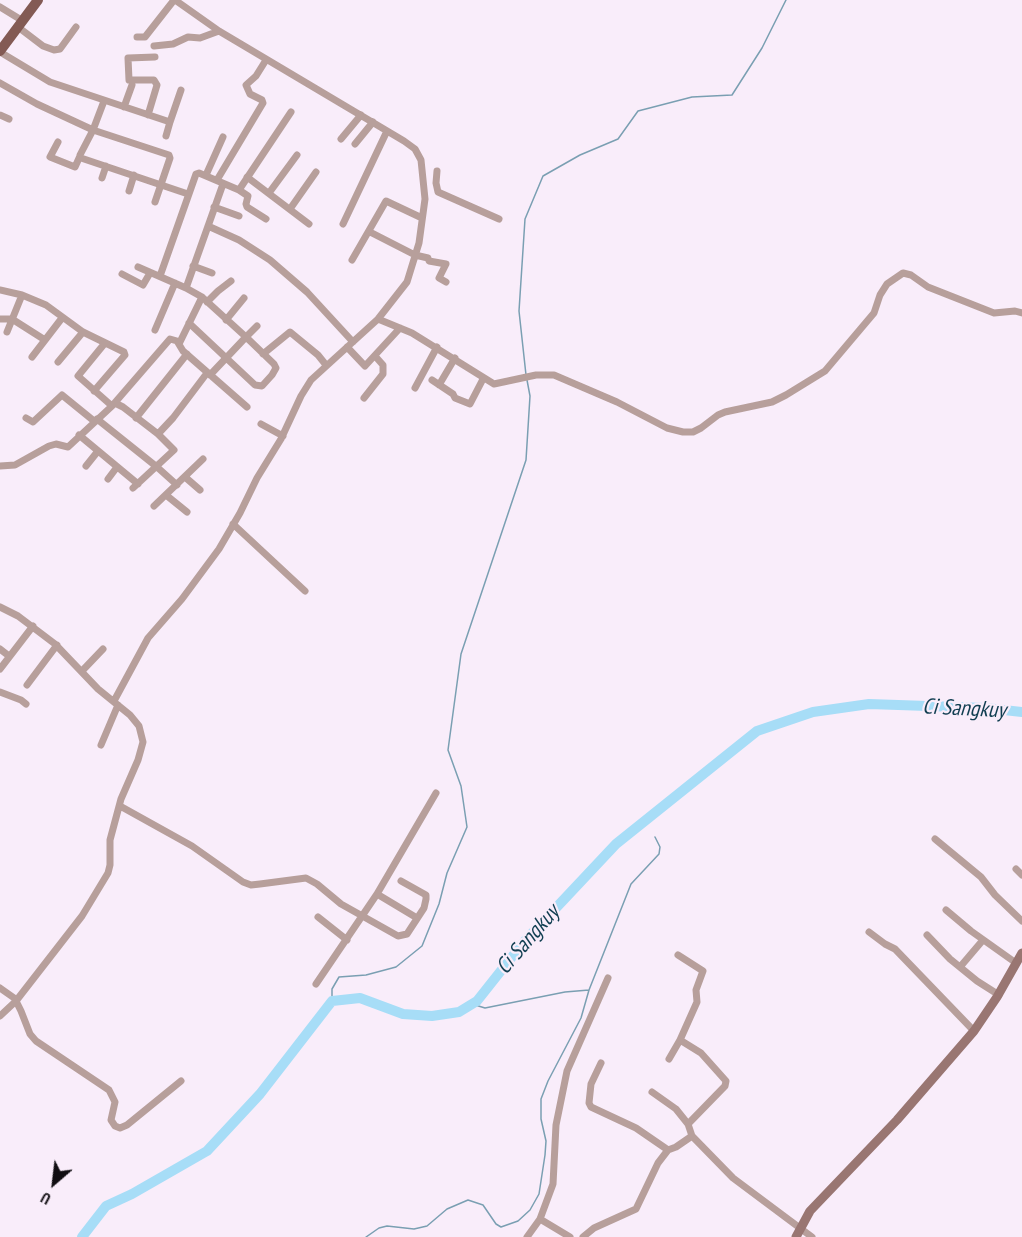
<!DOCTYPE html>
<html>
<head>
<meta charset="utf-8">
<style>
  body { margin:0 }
  #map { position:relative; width:1022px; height:1237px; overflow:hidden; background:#f9edfa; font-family:"PT Sans Narrow",sans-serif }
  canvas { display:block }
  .north { position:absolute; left:24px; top:1153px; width:60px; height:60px; -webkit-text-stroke:4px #f9edfa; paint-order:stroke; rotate:208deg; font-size:16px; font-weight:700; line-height:24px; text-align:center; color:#110e12 }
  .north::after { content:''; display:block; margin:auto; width:21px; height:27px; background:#110e12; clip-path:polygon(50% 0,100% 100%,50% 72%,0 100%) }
</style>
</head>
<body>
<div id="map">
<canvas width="1022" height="1237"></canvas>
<div class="north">U</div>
</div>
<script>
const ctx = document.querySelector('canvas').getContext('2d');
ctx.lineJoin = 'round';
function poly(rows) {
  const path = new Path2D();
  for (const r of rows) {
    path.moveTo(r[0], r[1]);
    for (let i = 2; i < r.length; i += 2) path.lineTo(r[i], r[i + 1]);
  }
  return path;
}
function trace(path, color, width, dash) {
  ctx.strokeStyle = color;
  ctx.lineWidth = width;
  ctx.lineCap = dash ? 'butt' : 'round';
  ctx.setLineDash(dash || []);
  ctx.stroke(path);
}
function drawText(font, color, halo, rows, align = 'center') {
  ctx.font = font + ' "PT Sans Narrow",sans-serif';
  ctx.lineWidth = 4.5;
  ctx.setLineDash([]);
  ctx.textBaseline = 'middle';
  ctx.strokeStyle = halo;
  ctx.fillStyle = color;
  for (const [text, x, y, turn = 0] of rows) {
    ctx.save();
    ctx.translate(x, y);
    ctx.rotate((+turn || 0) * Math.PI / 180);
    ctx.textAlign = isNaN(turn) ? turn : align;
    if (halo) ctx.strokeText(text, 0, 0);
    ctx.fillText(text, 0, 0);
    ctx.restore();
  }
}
const stream = poly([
  [526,375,519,311,525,219,543,176,580,155,618,139,638,111,692,97,732,95,762,48,786,0],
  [332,1001,332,989,339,977,366,975,396,967,422,946,439,904,447,873,467,827,461,786,448,750,461,654,526,460,530,396,527,380],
  [472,1004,485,1008,565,992,589,990],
  [366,1237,379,1228,387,1226,414,1229,427,1226,447,1209,468,1200,483,1205,496,1224,501,1227,518,1221,530,1210,539,1194,545,1155,546,1141,541,1119,541,1099,548,1081,581,1018,589,990,631,884,659,854,660,847,655,837]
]);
const river = poly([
  [82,1237,106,1206,132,1194,207,1151,260,1094,332,1001,360,998,403,1014,432,1016,459,1012,477,1001,523,943,616,844,757,731,813,712,869,704,986,708,1022,712]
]);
const street = poly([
  [0,7,23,21],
  [18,27,43,46,54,50,60,49,76,27],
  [137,37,145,37,174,0],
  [154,46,173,44,188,37,200,38,219,31],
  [0,52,50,82,170,122,181,90],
  [0,83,37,104,93,130,169,155,170,158,155,202],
  [104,101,93,130,80,155,81,158,188,194],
  [124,107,132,85],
  [0,115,9,119],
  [148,115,157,85,154,80,129,80,128,58,155,57],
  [166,136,170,122],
  [341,139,361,115],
  [58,142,50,157,75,167,80,156],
  [355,144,373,122],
  [437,171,436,183,438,192,499,219],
  [206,175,223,137],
  [247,177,309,224],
  [102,178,106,166],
  [217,180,263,103,262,100,250,94,246,85,256,76,266,60],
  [239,190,248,196,246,204,247,207,266,219],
  [129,191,134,175],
  [269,193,297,155],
  [214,207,239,216],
  [290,209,316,172],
  [343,224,387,131],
  [208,226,239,240,270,260,307,292,353,342],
  [370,232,415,255,428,258,429,261,446,264,439,278,446,282],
  [352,260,386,201,422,218],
  [193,266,212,273],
  [138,267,186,288,202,297,246,337,210,375],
  [122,274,143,285,150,273],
  [160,276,196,174,199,173,239,190,291,112],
  [186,288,223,184],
  [0,290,22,295,46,305,83,332,124,352,125,355,94,391],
  [207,302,218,291,231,281],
  [0,319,12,319,45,340],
  [378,319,412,333,494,384,536,375,554,375,617,402,667,428,683,432,693,432,701,428,718,415,725,412,772,402,786,395,825,371,874,313,880,295,887,284,903,273,911,275,928,287,994,313,1015,311,1022,313],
  [226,320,244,298],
  [189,323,255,385,262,386,272,375,276,368,274,364,246,337,257,326],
  [155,330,175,283],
  [7,332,22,295],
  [105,343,78,376,112,406],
  [179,344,202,297],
  [347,347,365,366,400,328],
  [263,354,290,332,318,355,326,365],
  [32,357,62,318],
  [58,362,83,332],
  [432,380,453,394,455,398,470,404,483,379],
  [439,385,455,358],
  [415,388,437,347],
  [364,398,383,374,383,365,375,356],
  [115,403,123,407,158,434,174,450,133,488],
  [26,418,33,422,62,395,94,421],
  [136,418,187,354],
  [97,419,157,467,177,485],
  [261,424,283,436],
  [158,434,173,418,207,373],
  [79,435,138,484],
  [0,466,15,465,49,446,56,444,68,447,112,406,170,339,177,341,183,351,247,407],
  [86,466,98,451],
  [185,477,200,490],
  [108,479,117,467],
  [166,495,187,512],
  [154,506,203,459],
  [233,524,305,591],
  [0,607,18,616,55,644,98,689,130,715,139,726,143,742,138,760,121,799,110,840,110,865,108,873,82,916,16,1001,0,1016],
  [0,649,9,656],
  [0,669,33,626],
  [82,671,103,649],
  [27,685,57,645],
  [0,692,21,700,26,704],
  [114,701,148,638,182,599,219,549,240,513,257,478,281,439,301,396,311,380,378,319,407,282,419,243,425,199,421,160,415,149,404,141,219,31,175,0],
  [101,745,118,705],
  [120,806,192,846,243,882,251,885,260,884,306,878,317,884,341,904,398,936,407,934,424,908,426,899,426,895,401,881],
  [935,839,981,877,995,895,1022,921],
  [1016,869,1022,875],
  [377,894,436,793],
  [946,910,971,931,1016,963],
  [318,917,347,940],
  [869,932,885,944,895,949,974,1031],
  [927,935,950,959,977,981,999,995],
  [678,955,703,971,696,990,697,1002,680,1040],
  [960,967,983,940],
  [316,984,377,894,417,918],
  [0,988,17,1000],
  [16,1001,21,1011,30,1034,36,1041,109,1090,115,1102,111,1120,115,1126,120,1128,127,1125,181,1081],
  [669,1059,680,1040,701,1053,726,1081,725,1086,688,1124,692,1136,733,1178,812,1237],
  [601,1063,591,1084,589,1103,591,1107,636,1128,668,1150,676,1147,692,1136],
  [652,1092,676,1109,688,1124],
  [540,1219,570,1237],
  [527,1237,540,1219,553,1184,556,1125,567,1071,608,978],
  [583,1237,594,1228,636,1209,658,1163,668,1150]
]);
const secondary = poly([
  [796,1237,810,1211,897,1120,974,1031,997,997,1022,953]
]);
const primary = poly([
  [0,51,38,0]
]);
const waterNames = [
  ["Ci Sangkuy",964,709,3],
  ["Ci Sangkuy",528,940,-49]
];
trace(stream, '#7a9fb2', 1.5);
trace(river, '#a7ddf7', 10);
trace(street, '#b79f9b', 7);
trace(secondary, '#997672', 9);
trace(primary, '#835a54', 10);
drawText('italic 22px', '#113e51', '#f9edfa', waterNames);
</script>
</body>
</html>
